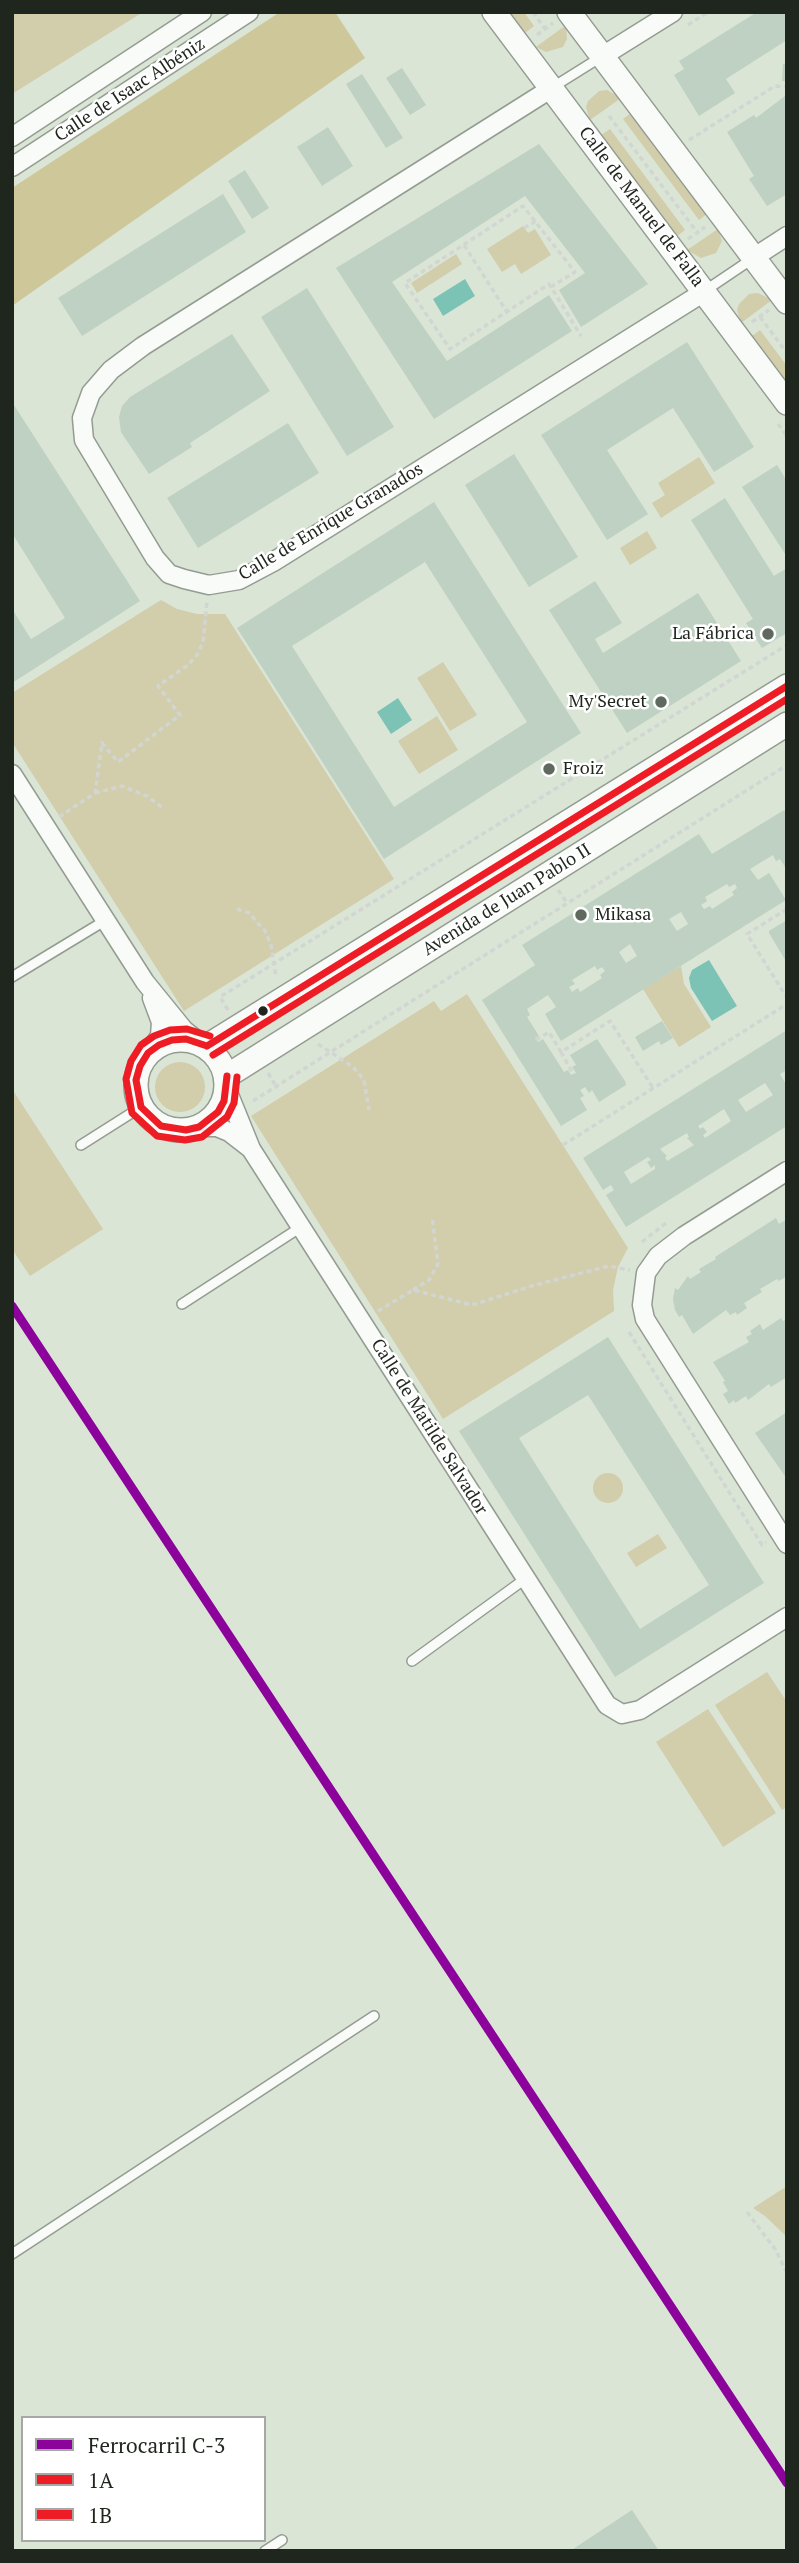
<!DOCTYPE html>
<html>
<head>
<meta charset="utf-8">
<style>
  body { margin:0 }
  #map { position:relative; width:799px; height:2563px; overflow:hidden; background:#dae5d6; font-family:"PT Serif",serif }
  canvas { display:block }
  .frame { position:absolute; inset:0; border:14px solid #1f261d; pointer-events:none }
  .legend { position:absolute; left:21px; top:2416px; width:245px; height:126px; box-sizing:border-box; background:#fff; border:2px solid #a5a8a5; margin:0; padding:9px 12px; list-style:none; font-size:21px; color:#1f261d }
  .legend li { display:flex; align-items:center; gap:14px; height:35px }
  .legend b { width:35px; border:2px solid #a5a8a5 }
</style>
</head>
<body>
<div id="map">
<canvas width="799" height="2563"></canvas>
<div class="frame"></div>
<ul class="legend">
<li><b style="height:9px;background:#8b039b"></b>Ferrocarril C-3</li>
<li><b style="height:9px;background:#ee1c25"></b>1A</li>
<li><b style="height:9px;background:#ee1c25"></b>1B</li>
</ul>
</div>
<script>
const ctx = document.querySelector('canvas').getContext('2d');
ctx.lineJoin = 'round';
function paint(path, color) {
  ctx.fillStyle = color;
  ctx.fill(path, 'evenodd');
}
function poly(rows) {
  const path = new Path2D();
  for (const r of rows) {
    if (r.length === 3) {
      path.moveTo(r[0] + r[2], r[1]);
      path.arc(r[0], r[1], r[2], 0, 2 * Math.PI);
      continue;
    }
    path.moveTo(r[0], r[1]);
    for (let i = 2; i < r.length; i += 2) path.lineTo(r[i], r[i + 1]);
  }
  return path;
}
function trace(path, color, width, dash) {
  ctx.strokeStyle = color;
  ctx.lineWidth = width;
  ctx.lineCap = dash ? 'butt' : 'round';
  ctx.setLineDash(dash || []);
  ctx.stroke(path);
}
function drawText(font, color, halo, rows, align = 'center') {
  ctx.font = font + ' "PT Serif",serif';
  ctx.lineWidth = 5;
  ctx.setLineDash([]);
  ctx.textBaseline = 'middle';
  ctx.strokeStyle = halo;
  ctx.fillStyle = color;
  for (const [text, x, y, turn = 0] of rows) {
    ctx.save();
    ctx.translate(x, y);
    ctx.rotate((+turn || 0) * Math.PI / 180);
    ctx.textAlign = isNaN(turn) ? turn : align;
    if (halo) ctx.strokeText(text, 0, 0);
    ctx.fillText(text, 0, 0);
    ctx.restore();
  }
}
const green = poly([
  [12,12,143,12,12,94],
  [509,12,524,12,534,26,525,33],
  [566,25,567,39,563,47,546,52,536,47],
  [607,90,621,98,590,120,586,107,588,101,599,91],
  [631,113,707,214,699,220,623,119],
  [610,129,685,230,677,236,601,135],
  [523,226,528,233,535,229,551,255,521,274,515,264,502,272,487,249],
  [718,229,722,241,716,253,701,258,687,250],
  [456,254,462,264,417,293,411,283],
  [758,293,772,300,741,323,737,310,739,304,749,294],
  [760,330,787,366,787,384,752,336],
  [699,457,715,483,661,518,652,503,665,495,658,483],
  [647,531,657,548,630,565,620,548],
  [161,600,177,609,197,614,225,614,394,879,184,1011,12,742,12,693],
  [443,662,477,715,450,731,417,678],
  [437,716,458,750,419,774,398,741],
  [681,966,684,984,711,1027,679,1047,643,989],
  [467,994,628,1248,618,1267,613,1290,614,1311,443,1419,251,1116,434,1001,441,1011],
  [180,1087,25],
  [12,1089,103,1229,30,1276,12,1249],
  [608,1488,15],
  [658,1534,667,1548,636,1567,627,1553],
  [767,1672,787,1702,787,1807,782,1810,715,1705],
  [708,1709,776,1813,723,1847,656,1742],
  [787,2186,787,2237,765,2216,753,2208]
]);
const forest = poly([
  [280,12,335,12,365,58,12,306,12,188]
]);
const water = poly([
  [465,279,475,296,443,316,433,299],
  [398,698,412,720,391,734,377,712],
  [709,960,737,1006,712,1021,691,988,689,978,692,970]
]);
const building = poly([
  [757,12,787,12,787,40,726,79,735,93,699,116,674,75,684,69,679,61],
  [783,64,787,64,787,81,782,81],
  [402,68,426,105,410,115,386,78],
  [362,74,403,138,386,148,346,84],
  [785,96,787,99,787,194,767,206,749,179,754,176,727,132,754,115,756,118],
  [328,127,353,166,322,186,297,147],
  [539,144,648,284,581,327,559,290,585,273,525,196,392,282,447,361,549,295,572,331,434,419,336,268],
  [245,170,269,208,252,219,228,181],
  [223,194,246,232,82,336,58,298],
  [307,288,394,427,347,456,261,317],
  [232,334,270,391,190,443,192,447,149,474,121,432,119,417,122,406,130,397],
  [687,342,754,447,714,472,673,408,607,450,648,514,607,540,541,435],
  [12,402,140,601,12,683,12,609,31,639,65,618,12,533],
  [288,423,319,473,198,548,167,498],
  [514,454,578,557,529,587,465,485],
  [777,465,787,481,787,557,742,487],
  [725,498,774,576,787,568,787,633,762,648,746,623,753,619,691,520],
  [434,502,581,733,384,859,237,628],
  [425,562,527,722,394,807,292,646],
  [595,581,622,623,595,639,603,653,698,593,741,661,627,733,549,610],
  [784,810,787,812,787,870,780,859,776,861,773,855,750,869,758,880,769,873,786,900,561,1041,545,1014,556,1007,548,995,527,1009,530,1015,527,1017,539,1036,535,1038,538,1042,543,1039,564,1072,568,1070,571,1075,576,1073,572,1067,576,1065,570,1055,597,1039,625,1081,626,1085,599,1102,592,1090,589,1093,585,1087,580,1090,584,1096,580,1098,587,1110,561,1126,482,1000,535,965,522,945,573,913,699,834,712,854],
  [727,884,729,887,735,884,737,888,732,892,734,895,712,909,710,906,704,909,701,905,707,901,705,897],
  [681,912,688,924,677,931,669,919],
  [630,944,637,956,626,963,619,952],
  [595,966,597,970,602,967,605,971,600,975,602,978,580,992,578,988,572,992,569,987,575,984,572,980],
  [787,920,787,963,769,933,769,931],
  [662,1021,673,1038,661,1045,659,1041,643,1051,635,1037],
  [787,1030,787,1070,780,1074,787,1086,787,1126,626,1227,606,1195,614,1190,611,1185,603,1190,583,1158],
  [765,1083,773,1095,746,1112,738,1100],
  [724,1109,731,1121,705,1138,703,1135,707,1132,703,1127,700,1129,698,1126],
  [687,1133,689,1137,687,1138,694,1145,667,1161,665,1157,667,1156,660,1149],
  [648,1157,651,1160,647,1162,651,1168,655,1165,655,1169,631,1184,624,1172],
  [776,1218,779,1224,787,1219,787,1276,779,1281,777,1279,760,1289,762,1292,744,1303,747,1308,737,1315,736,1312,730,1315,726,1310,693,1334,682,1315,679,1317,675,1310,673,1299,675,1288,678,1290,688,1276,690,1279,701,1272,699,1269,716,1259,715,1257],
  [781,1318,783,1321,787,1319,787,1377,771,1387,769,1384,748,1400,746,1396,735,1403,734,1400,729,1404,723,1394,728,1391,723,1382,725,1381,713,1362,749,1342,746,1337,752,1334,750,1331,760,1324,763,1330],
  [608,1337,764,1583,615,1677,459,1431],
  [588,1395,709,1585,640,1629,519,1438],
  [787,1412,787,1479,755,1433],
  [632,2510,659,2551,570,2551]
]);
const path = poly([
  [533,12,545,29],
  [688,25,708,12],
  [537,35,553,23],
  [609,116,697,232],
  [689,140,775,86,787,87],
  [524,228,536,221],
  [688,239,705,227],
  [464,245,507,312],
  [551,287,549,284,450,349,405,283,523,206,575,272,551,287,581,336],
  [760,317,787,353],
  [752,322,769,310],
  [778,424,787,436],
  [95,793,122,786,147,796,163,808],
  [59,817,95,793,102,743,118,762,180,715,158,686,188,665,197,655,203,642,207,602],
  [787,883,787,887],
  [558,890,567,903],
  [237,909,249,913,265,931,271,945,276,977],
  [787,909,747,934,787,998],
  [228,1010,220,997,787,645],
  [536,1040,549,1032,561,1052,610,1021,653,1088],
  [318,1044,353,1067,364,1080,369,1110],
  [561,1052,573,1074],
  [268,1073,276,1086],
  [253,1101,787,765],
  [563,1145,787,1004],
  [642,1242,666,1223],
  [413,1290,429,1280,438,1264,432,1217],
  [378,1311,413,1290,472,1305,535,1285,609,1266,630,1270],
  [629,1332,762,1545,766,1542],
  [747,2212,775,2249,787,2273]
]);
const service = poly([
  [553,87,601,57],
  [706,290,752,259],
  [12,977,106,920],
  [81,1145,141,1107],
  [182,1304,301,1227],
  [412,1661,525,1579],
  [12,2254,374,2016],
  [265,2551,282,2540]
]);
const minor = poly([
  [601,57,673,12],
  [552,88,143,346,111,370,91,393,82,418,84,440,155,558,169,574,184,579,209,585,239,580,273,562,704,292],
  [12,137,202,12],
  [12,167,249,12],
  [753,258,787,236],
  [12,774,145,982,184,1030,199,1042],
  [148,1053,160,1036,161,1022,152,998],
  [227,1090,251,1149,607,1705,622,1714,640,1710,787,1617],
  [199,1127,217,1127,229,1132,251,1149],
  [787,1171,684,1236,658,1256,646,1273,642,1305,645,1319,787,1544]
]);
const tertiary = poly([
  [494,12,787,403],
  [569,12,787,302],
  [181,1085,45],
  [207,1046,787,686],
  [227,1076,787,724]
]);
const bus1 = poly([
  [207,1046,787,686],
  [207,1046,186,1039,172,1040,159,1045,148,1053,140,1066,136,1080,141,1107,161,1126,186,1130,199,1127,218,1112,224,1101,227,1076]
]);
const bus2 = poly([
  [210,1036,187,1029,170,1030,154,1036,141,1045,131,1061,126,1079,132,1113,157,1136,185,1140,202,1137,227,1117,234,1103,237,1077],
  [213,1055,787,699]
]);
const rail1 = poly([
  [12,1306,787,2483]
]);
const markers = [
  [768,634,7,"#60695e"],
  [661,702,7,"#60695e"],
  [549,769,7,"#60695e"],
  [581,915,7,"#60695e"],
  [263,1011,6,"#1f261d"]
];
const streetNames = [
  ["Calle de Isaac Albéniz",130,90,-33],
  ["Calle de Manuel de Falla",641,207,53],
  ["Calle de Enrique Granados",331,522,-31],
  ["Avenida de Juan Pablo II",507,900,-32],
  ["Calle de Matilde Salvador",429,1427,58]
];
const poiNames = [
  ["La Fábrica",754,634],
  ["My'Secret",647,702],
  ["Froiz",563,769,"left"],
  ["Mikasa",595,915,"left"]
];
paint(green, '#d2cdab');
paint(forest, '#cec79a');
paint(water, '#7cc3b5');
paint(building, '#bed1c3');
trace(service, '#949c91', 12);
trace(minor, '#949c91', 21);
trace(tertiary, '#949c91', 26);
trace(path, '#d2d6d2', 3.5, [5, 3.5]);
trace(service, '#f9fbf9', 9);
trace(minor, '#f9fbf9', 18);
trace(tertiary, '#f9fbf9', 23);
trace(bus1, '#ee1c25', 7);
trace(bus2, '#ee1c25', 7);
trace(rail1, '#8b039b', 9);
for (const [x, y, r, color] of markers) {
  const dot = new Path2D();
  dot.arc(x, y, r, 0, 2 * Math.PI);
  ctx.fillStyle = color;
  ctx.fill(dot);
  trace(dot, '#fff', 2.5);
}
drawText('18px', '#1f261d', '#fff', streetNames);
drawText('18px', '#1f261d', '#fff', poiNames, 'right');
</script>
</body>
</html>
